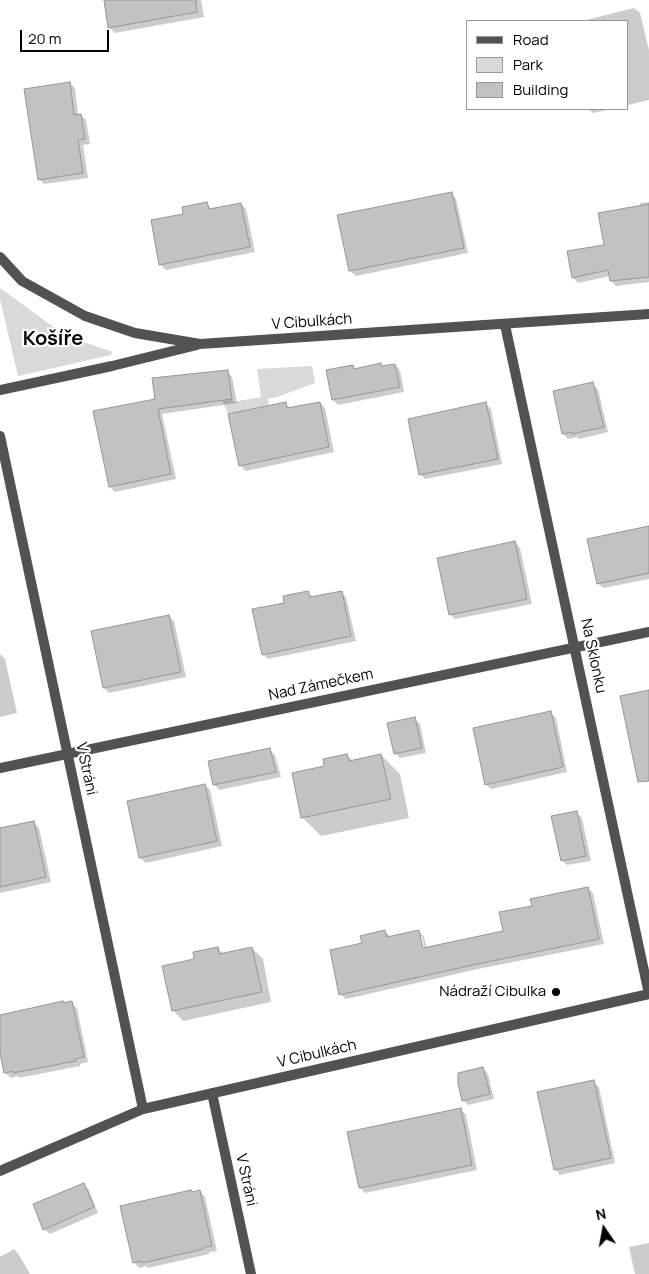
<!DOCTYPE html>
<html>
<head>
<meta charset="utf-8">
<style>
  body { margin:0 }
  #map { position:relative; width:649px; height:1274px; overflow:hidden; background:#fff; font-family:Manrope,sans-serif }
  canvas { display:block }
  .legend { position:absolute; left:466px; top:20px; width:162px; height:90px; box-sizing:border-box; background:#fff; border:1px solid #999; margin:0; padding:6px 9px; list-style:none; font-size:15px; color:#000 }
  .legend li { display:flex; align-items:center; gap:10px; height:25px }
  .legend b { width:25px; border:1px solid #999 }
  .north { position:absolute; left:579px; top:1204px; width:50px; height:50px; -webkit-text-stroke:4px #fff; paint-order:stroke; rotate:348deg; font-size:14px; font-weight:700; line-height:20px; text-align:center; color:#000 }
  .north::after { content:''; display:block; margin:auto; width:18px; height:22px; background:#000; clip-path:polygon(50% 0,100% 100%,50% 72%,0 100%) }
  .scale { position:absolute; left:20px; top:30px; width:89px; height:22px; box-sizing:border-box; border:2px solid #000; border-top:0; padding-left:6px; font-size:15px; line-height:18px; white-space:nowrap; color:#000; -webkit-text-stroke:4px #fff; paint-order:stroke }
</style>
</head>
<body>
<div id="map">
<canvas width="649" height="1274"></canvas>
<ul class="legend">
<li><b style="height:6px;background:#525252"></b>Road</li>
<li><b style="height:14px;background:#d9d9d9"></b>Park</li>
<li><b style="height:14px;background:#c2c2c2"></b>Building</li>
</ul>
<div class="north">N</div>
<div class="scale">20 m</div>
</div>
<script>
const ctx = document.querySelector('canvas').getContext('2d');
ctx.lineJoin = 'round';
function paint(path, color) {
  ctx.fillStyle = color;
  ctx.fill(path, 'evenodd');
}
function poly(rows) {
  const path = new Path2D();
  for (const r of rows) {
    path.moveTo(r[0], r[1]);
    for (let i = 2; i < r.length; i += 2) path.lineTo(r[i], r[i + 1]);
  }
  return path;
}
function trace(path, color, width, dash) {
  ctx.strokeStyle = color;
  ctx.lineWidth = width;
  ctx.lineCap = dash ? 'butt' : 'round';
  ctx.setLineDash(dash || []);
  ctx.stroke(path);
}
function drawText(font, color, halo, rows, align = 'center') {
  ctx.font = font + ' Manrope,sans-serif';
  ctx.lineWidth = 4.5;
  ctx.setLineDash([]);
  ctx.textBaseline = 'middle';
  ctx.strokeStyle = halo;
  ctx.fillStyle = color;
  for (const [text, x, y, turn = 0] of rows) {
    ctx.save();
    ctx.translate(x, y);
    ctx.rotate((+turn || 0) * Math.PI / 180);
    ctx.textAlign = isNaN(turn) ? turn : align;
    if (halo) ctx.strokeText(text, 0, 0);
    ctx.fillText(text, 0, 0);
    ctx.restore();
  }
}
const green = poly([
  [0,288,66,336,113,352,111,355,18,376,0,299],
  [312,366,315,383,280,396,268,399,269,405,228,414,222,400,232,398,233,402,261,397,257,369]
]);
const shadow = poly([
  [105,0,201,0,204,17,115,33,110,28],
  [634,8,640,13,649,50,649,100,628,105,628,21,582,21],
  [70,83,75,88,78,115,81,115,86,120,90,144,83,145,88,178,44,184,39,179],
  [588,109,612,109,593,113],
  [451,193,456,199,468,253,356,276,350,271,338,216],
  [649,202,649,282,616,286,611,281,610,276,578,283,573,278,605,246,641,207,640,203],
  [207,203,212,210,241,204,246,209,255,252,166,270,161,265,152,221,185,215],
  [380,365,383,367,395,365,400,370,404,392,338,405,333,400,327,371,353,366,356,370],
  [227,372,232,377,237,403,162,414,176,479,115,492,110,487,157,400],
  [592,384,598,389,608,432,579,439,577,437,568,439,563,434],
  [285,403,291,409,320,403,325,408,334,452,246,471,240,465],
  [485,403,491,409,502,464,425,479,420,474],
  [649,527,649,579,603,588,598,583],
  [515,542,520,548,532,604,455,619,450,614],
  [308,592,314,598,341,592,346,597,356,641,268,659,263,654,286,604],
  [169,616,174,621,186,677,109,693,104,688],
  [0,654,5,659,17,713,0,717],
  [551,713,556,718,567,772,491,789,486,784],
  [415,719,420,724,426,753,400,758,395,753],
  [270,750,275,755,281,777,219,790,214,784],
  [347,755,353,761,381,755,400,774,409,818,321,836,302,817,326,767],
  [205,785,210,790,222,846,146,863,140,858],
  [577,813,582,818,591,861,567,865,562,860],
  [33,822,39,828,51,882,0,893,0,830],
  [587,888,593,893,604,944,478,969,346,999,340,994,363,944,385,932,391,937,419,931,424,937,427,949,505,932,533,907],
  [419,936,422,936,426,954,423,955],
  [218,948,223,954,252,948,263,959,271,1002,183,1021,173,1010,196,960],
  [63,1003,64,1004,71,1003,77,1008,88,1062,80,1064,80,1066,19,1078,18,1076,11,1078,5,1073,0,1047,0,1018],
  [483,1069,488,1074,494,1099,468,1105,463,1100],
  [594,1082,599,1087,615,1163,560,1175,555,1169],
  [461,1109,466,1115,477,1170,365,1193,360,1188],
  [84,1185,89,1190,98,1213,50,1234,44,1229],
  [200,1191,205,1197,217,1251,209,1252,209,1254,148,1268,146,1266,139,1268,134,1262,193,1193],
  [649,1243,649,1274,635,1274,629,1247],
  [14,1249,19,1255,30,1274,0,1274,0,1257]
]);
const building = poly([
  [104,0,196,0,197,12,108,28,104,0],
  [70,82,74,115,81,114,85,139,78,140,83,173,38,180,24,89,70,82],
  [452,192,464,248,349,271,337,215,452,192],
  [207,202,209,209,241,203,250,247,159,265,151,220,183,214,182,207,207,202],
  [649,204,649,277,610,281,608,270,572,278,567,251,604,245,598,213,649,204],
  [381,363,381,366,395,364,400,387,332,400,326,370,353,365,354,369,381,363],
  [228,370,232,399,158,409,171,474,109,487,93,411,155,399,152,378,228,370],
  [593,382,604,427,572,434,572,432,562,434,553,391,593,382],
  [286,402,287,408,320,402,329,447,239,466,228,414,286,402],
  [486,402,498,459,419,475,408,419,486,402],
  [649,526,649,573,597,584,587,539,649,526],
  [515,541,527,599,449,615,437,558,515,541],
  [308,591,310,597,342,591,351,636,262,655,252,609,284,603,283,596,308,591],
  [169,615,181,672,103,688,91,631,169,615],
  [649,690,649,781,638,782,620,696,649,690],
  [551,711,563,767,485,785,473,728,551,711],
  [415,717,422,748,394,754,387,723,415,717],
  [270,748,276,772,213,785,208,761,270,748],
  [347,754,349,761,381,754,391,799,301,818,292,773,324,766,323,759,347,754],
  [205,784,217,841,139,858,127,801,205,784],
  [577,811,586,856,561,861,551,816,577,811],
  [34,821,46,877,0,887,0,828,34,821],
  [588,887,599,939,473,965,339,995,330,950,362,943,360,936,385,930,387,937,419,930,423,948,503,931,499,912,532,906,530,899,588,887],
  [218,947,219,954,252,947,262,992,172,1011,162,966,194,959,193,952,218,947],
  [63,1001,63,1003,72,1001,84,1057,75,1059,76,1061,13,1073,13,1071,4,1073,0,1053,0,1015,63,1001],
  [483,1067,490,1094,462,1101,458,1083,458,1073,483,1067],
  [594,1080,611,1158,554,1170,537,1092,594,1080],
  [461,1108,472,1165,359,1188,347,1132,461,1108],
  [84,1183,94,1207,43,1230,33,1204,84,1183],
  [191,1190,192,1192,200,1190,212,1246,204,1247,204,1249,142,1263,141,1261,133,1263,120,1206,191,1190]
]);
const minor = poly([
  [0,257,22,281,85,316,135,333,200,344,649,314],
  [505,325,649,994],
  [0,390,112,366,197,345],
  [0,436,143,1109],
  [0,768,649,632],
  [212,1093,251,1274],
  [0,1171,143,1109,649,994]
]);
const markers = [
  [556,992,5,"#000"]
];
const streetNames = [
  ["V Cibulkách",312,322,-4],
  ["Na Sklonku",593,656,78],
  ["Nad Zámečkem",321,685,-12],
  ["V Stráni",86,769,78],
  ["V Cibulkách",317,1054,-13],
  ["V Stráni",246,1180,78]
];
const poiNames = [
  ["Nádraží Cibulka",546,992]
];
const districtNames = [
  ["Košíře",53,339]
];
paint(green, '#d9d9d9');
paint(shadow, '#0003');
paint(building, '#c2c2c2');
trace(building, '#969696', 1);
trace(minor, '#525252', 10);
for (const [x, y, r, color] of markers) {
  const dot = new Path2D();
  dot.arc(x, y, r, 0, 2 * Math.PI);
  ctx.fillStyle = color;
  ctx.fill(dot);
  trace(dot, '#fff', 2);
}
drawText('15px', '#000', '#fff', streetNames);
drawText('15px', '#000', '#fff', poiNames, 'right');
drawText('bold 20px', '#000', '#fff', districtNames);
</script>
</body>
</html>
